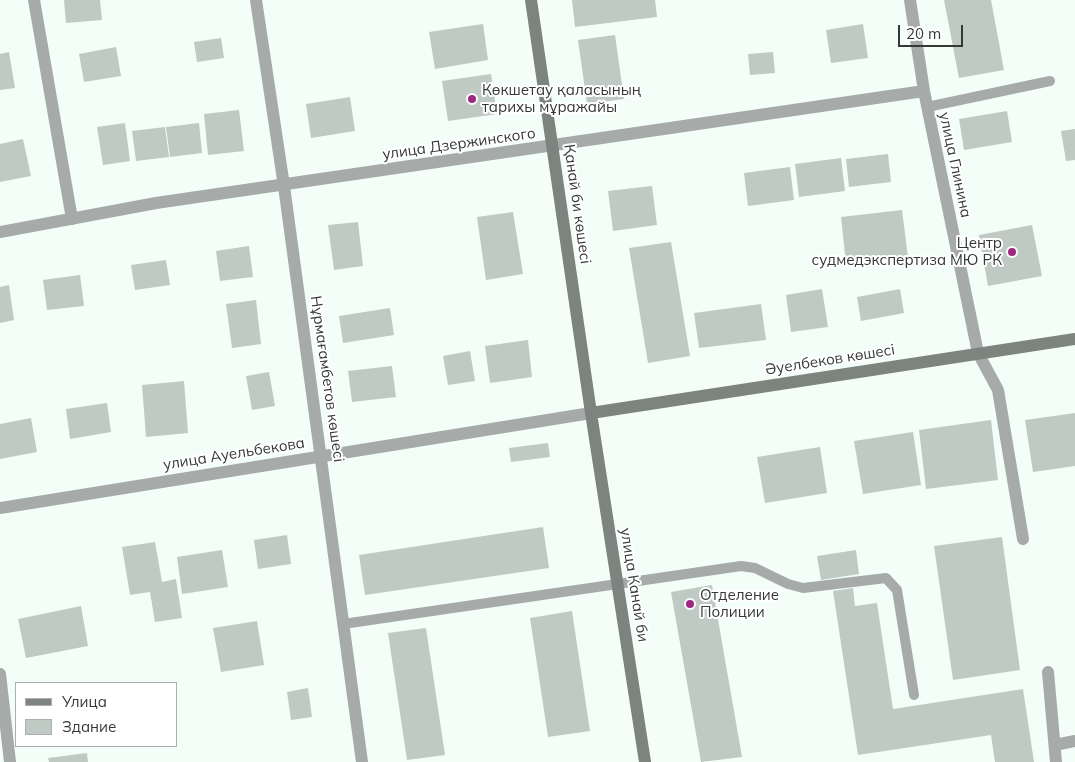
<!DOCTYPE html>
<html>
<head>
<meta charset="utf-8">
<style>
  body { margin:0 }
  #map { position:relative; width:1075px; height:762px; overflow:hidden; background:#f2fef7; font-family:Mulish,sans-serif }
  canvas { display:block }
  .legend { position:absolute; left:15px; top:682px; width:162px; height:65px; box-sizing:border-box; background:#fff; border:1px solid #aeb0af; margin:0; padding:6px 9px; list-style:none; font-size:15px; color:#343936 }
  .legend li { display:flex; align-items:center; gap:10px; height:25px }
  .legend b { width:25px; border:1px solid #aeb0af }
  .scale { position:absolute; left:898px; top:25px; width:65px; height:22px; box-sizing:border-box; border:2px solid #343936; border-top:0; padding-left:6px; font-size:15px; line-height:18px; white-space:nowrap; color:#343936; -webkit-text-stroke:4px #fff; paint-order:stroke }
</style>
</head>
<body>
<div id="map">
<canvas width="1075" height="762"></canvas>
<ul class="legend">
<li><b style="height:6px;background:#7d8480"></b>Улица</li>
<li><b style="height:14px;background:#c0cac4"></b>Здание</li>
</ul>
<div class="scale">20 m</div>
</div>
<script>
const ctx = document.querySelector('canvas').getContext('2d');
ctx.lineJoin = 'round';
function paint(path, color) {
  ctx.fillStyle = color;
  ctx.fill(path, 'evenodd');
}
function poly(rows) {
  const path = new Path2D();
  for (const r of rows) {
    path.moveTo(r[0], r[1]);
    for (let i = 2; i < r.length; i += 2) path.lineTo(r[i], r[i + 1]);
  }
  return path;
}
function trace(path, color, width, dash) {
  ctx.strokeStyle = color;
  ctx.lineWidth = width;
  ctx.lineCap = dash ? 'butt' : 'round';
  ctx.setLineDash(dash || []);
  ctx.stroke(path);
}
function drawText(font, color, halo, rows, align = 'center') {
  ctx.font = font + ' Mulish,sans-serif';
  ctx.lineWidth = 4;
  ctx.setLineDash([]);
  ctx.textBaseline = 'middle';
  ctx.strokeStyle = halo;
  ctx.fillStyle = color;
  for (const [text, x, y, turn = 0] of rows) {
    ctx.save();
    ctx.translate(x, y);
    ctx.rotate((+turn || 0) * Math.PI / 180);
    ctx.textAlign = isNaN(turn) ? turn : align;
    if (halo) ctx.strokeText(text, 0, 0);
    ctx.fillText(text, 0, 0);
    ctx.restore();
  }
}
const building = poly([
  [64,0,100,0,102,20,66,23],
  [572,0,655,0,657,17,575,27],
  [944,0,991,0,1004,70,959,78],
  [483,24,488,60,435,69,429,32],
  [863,24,868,58,831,63,826,30],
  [615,35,624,99,587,104,578,40],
  [221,38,224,58,197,62,194,42],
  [116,47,121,76,84,82,79,54],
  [9,52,15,88,0,90,0,54],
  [773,52,775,73,750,75,748,54],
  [491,74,497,114,448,121,442,81],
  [350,97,355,131,311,138,306,104],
  [239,110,244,151,208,155,204,114],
  [1007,111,1012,142,964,150,959,119],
  [125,123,130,161,103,165,97,127],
  [199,123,202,153,170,157,166,127],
  [165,127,169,157,136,161,132,131],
  [1075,129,1075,160,1066,161,1061,131],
  [23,139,31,176,0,182,0,144],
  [888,154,891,182,849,187,846,159],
  [841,158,845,191,799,197,795,164],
  [790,167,794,200,748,206,744,173],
  [652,186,657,225,613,231,608,191],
  [902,210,908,257,846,264,841,217],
  [513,212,523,274,486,280,477,217],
  [358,222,363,266,334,270,328,225],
  [1032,225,1042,276,988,286,979,235],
  [671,242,690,356,648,363,629,248],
  [249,246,253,277,220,281,216,251],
  [166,260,170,285,135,290,131,265],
  [80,275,84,306,47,310,43,280],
  [9,285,14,320,0,323,0,287],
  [822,289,828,327,791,332,786,295],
  [900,289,904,313,861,321,857,297],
  [256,300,261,344,232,348,226,304],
  [761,304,766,340,699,348,694,313],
  [390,308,394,335,343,343,339,316],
  [528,340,532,377,490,383,485,346],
  [470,351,475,381,448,385,443,356],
  [392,366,396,397,352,402,348,371],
  [269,372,275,406,252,410,246,376],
  [184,381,188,433,146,437,142,385],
  [107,403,111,432,70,439,66,409],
  [1075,413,1075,466,1033,472,1025,420],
  [31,418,37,452,0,459,0,424],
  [991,420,998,480,926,489,919,430],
  [913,432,921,485,863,494,854,441],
  [548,443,550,457,511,462,509,448],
  [820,447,827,493,765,503,757,457],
  [543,527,549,568,365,595,359,555],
  [287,535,291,564,258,569,254,540],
  [1002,537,1020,670,953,680,934,546],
  [155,542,162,582,176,579,182,618,155,622,150,592,130,595,122,547],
  [222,550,228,587,182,594,177,557],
  [856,550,859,574,821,580,817,556],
  [712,585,742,757,701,762,671,592],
  [853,588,855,606,877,603,893,709,1023,689,1034,762,995,762,991,735,858,755,833,591],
  [81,606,88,646,26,658,18,619],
  [572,611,590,731,548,737,530,618],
  [257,621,264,665,221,672,213,628],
  [426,628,445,755,407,760,388,633],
  [308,688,312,717,291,720,287,692],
  [87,753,88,762,49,762,48,758]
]);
const lane = poly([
  [927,107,1050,81],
  [343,624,741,566,755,568,788,584,803,588,886,578,897,590,914,695]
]);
const street = poly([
  [34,0,72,219],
  [256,0,284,186,362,762],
  [910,0,924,91,978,353,998,390,1023,539],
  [0,232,156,203,924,91],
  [0,508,591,413],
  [1048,672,1056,762],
  [0,674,10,762],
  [1055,745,1075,741]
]);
const secondary = poly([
  [531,0,591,413,645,762],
  [591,413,1075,339]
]);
const markers = [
  [472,99,5,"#9f2881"],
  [1012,252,5,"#9f2881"],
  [690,604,5,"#9f2881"]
];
const poiNames = [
  ["Көкшетау қаласының",482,90],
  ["тарихы мұражайы",482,107],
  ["Центр",1002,243,"right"],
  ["судмедэкспертиза МЮ РК",1002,260,"right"],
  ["Отделение",700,595],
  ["Полиции",700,612]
];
const streetNames = [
  ["улица Дзержинского",459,144,-8],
  ["улица Глинина",955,165,78],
  ["Қанай би көшесі",577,204,82],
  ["Әуелбеков көшесі",830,360,-9],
  ["Нұрмағамбетов көшесі",327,379,82],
  ["улица Ауельбекова",234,454,-9],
  ["улица Канай би",634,585,81]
];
paint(building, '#c0cac4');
trace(lane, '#a6aaa8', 10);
trace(street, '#a6aaa8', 12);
trace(secondary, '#7d8480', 12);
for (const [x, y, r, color] of markers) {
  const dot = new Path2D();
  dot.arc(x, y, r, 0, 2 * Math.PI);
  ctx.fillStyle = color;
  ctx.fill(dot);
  trace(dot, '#fff', 2);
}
drawText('15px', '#343936', '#fff', poiNames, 'left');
drawText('15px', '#343936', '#fff', streetNames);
</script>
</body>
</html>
